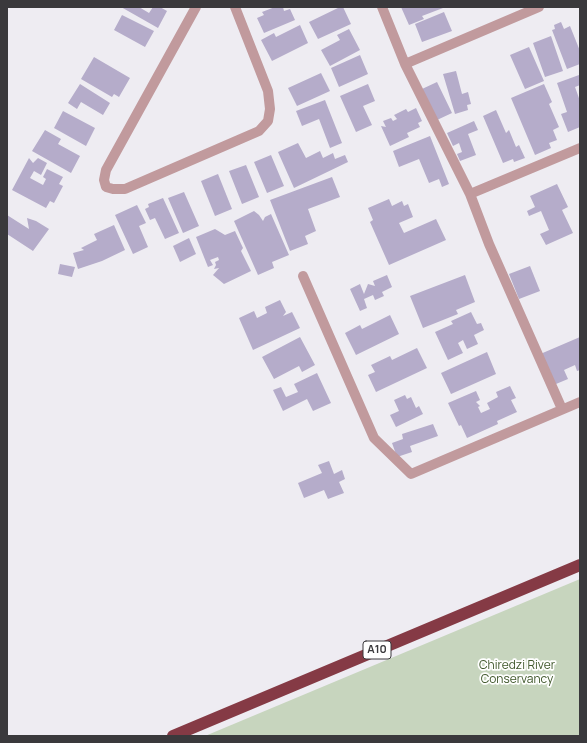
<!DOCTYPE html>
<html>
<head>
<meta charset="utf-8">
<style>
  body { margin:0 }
  #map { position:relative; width:587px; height:743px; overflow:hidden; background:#eeecf2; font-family:Manrope,sans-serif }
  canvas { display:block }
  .frame { position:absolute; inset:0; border:8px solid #3a393c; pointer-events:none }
</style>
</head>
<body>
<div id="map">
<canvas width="587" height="743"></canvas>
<div class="frame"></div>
</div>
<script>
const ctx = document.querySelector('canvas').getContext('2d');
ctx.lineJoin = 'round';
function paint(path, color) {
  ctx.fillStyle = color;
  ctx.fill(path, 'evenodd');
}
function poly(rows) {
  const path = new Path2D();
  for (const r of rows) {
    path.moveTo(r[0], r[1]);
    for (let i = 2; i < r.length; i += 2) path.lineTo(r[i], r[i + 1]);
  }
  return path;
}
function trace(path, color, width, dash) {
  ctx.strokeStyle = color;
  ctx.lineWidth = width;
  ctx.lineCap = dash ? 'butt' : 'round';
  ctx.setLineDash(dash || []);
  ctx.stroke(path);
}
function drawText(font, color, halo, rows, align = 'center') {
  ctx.font = font + ' Manrope,sans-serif';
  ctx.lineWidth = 3.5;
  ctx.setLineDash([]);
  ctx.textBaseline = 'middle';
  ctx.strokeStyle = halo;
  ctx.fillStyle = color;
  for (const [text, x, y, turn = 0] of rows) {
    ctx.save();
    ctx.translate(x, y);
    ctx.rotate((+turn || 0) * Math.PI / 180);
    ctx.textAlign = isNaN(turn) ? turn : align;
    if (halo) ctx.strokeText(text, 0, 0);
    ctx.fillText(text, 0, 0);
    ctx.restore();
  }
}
const green = poly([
  [580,579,580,736,205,736]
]);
const building = poly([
  [121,7,139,7,149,13,153,7,160,7,167,11,158,28],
  [275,7,283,7,284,11,290,9,295,20,264,33,257,18,264,15,262,12],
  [340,7,343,7,351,24,318,39,309,22],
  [401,7,442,7,443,8,422,16,424,19,409,25],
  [444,12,452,31,422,42,415,24],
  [122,15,154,31,145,47,114,30],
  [561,22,564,29,570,26,580,51,580,64,567,69,552,30,555,29,554,25],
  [300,25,308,43,272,61,261,40,274,33,276,37],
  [349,29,360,50,330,66,321,50,340,40,337,35],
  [551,36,563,71,545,77,533,43],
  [529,47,544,81,525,89,510,55],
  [360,55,368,74,339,87,331,68],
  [94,57,130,78,119,97,114,94,112,97,81,79],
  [456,71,462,94,468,92,471,104,467,105,468,110,455,114,443,74],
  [321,73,330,91,297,106,288,88],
  [579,75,580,85,575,87,580,101,580,127,568,132,561,114,567,112,557,83],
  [437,82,452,113,437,120,422,89],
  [80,84,110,103,103,115,81,102,77,109,68,103],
  [368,84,375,101,363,106,372,125,356,132,340,96],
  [544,84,552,102,549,104,559,127,553,130,557,140,549,143,551,148,535,155,511,98],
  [325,100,342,143,330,148,319,119,302,126,296,111],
  [416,108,422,121,418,123,420,127,407,133,409,137,390,146,381,126,386,127,383,121,391,118,393,121,397,119,394,115,406,109,408,112],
  [496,110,506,133,509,130,516,147,519,145,525,158,514,162,513,159,503,163,483,116],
  [63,111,95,128,86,146,54,128],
  [474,121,478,130,468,134,476,155,460,161,457,154,462,152,459,143,453,146,447,133],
  [45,130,61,139,58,144,80,156,71,173,32,151],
  [430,136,449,184,442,187,439,179,429,183,419,159,399,167,393,151],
  [298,143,306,158,320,151,323,158,333,153,335,159,345,155,348,162,294,188,278,152],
  [271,155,284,186,267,193,254,162],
  [29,158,33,163,38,158,47,163,41,175,34,171,30,178,43,185,46,179,43,177,47,169,63,177,59,184,63,186,54,203,50,201,46,208,12,190],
  [246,165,259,197,242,204,229,171],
  [218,174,232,209,215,216,201,181],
  [332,177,340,197,308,209,316,231,305,236,308,244,290,251,270,200],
  [557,184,568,207,562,210,573,233,546,245,540,234,549,230,541,211,529,216,527,211,535,207,530,196],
  [184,192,199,226,183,233,168,198],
  [163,198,179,233,165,239,155,218,150,220,145,209,149,207,148,204],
  [389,199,392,206,402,201,404,206,408,204,413,217,399,223,404,233,436,219,446,240,389,265,370,222,373,220,368,208],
  [137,205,146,223,139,226,148,247,133,254,115,215],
  [254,211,259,215,263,221,265,217,271,214,289,255,272,262,274,268,258,275,234,221],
  [7,215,29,229,27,218,36,221,49,229,33,251,7,234],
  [114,225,125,250,102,261,78,269,73,253,84,250,81,248,97,240,94,234],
  [215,229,225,235,235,231,243,248,241,251,251,271,224,284,213,275,219,268,214,269,216,265,215,262,219,260,218,257,210,260,213,265,208,267,196,237],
  [189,238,196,254,180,262,173,246],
  [60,264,75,267,72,277,58,274],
  [530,266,540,291,519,299,509,274],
  [387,275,392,287,382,292,384,296,375,300,373,295,364,299,367,308,360,311,350,289,360,284,364,294,368,284,375,286,373,281],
  [465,275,475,302,456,310,458,314,423,328,410,296],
  [280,300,286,312,283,316,292,312,300,328,253,350,239,318,254,311,257,318,267,313,265,307],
  [471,312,477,324,481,323,484,330,474,335,478,344,467,349,463,340,458,343,463,353,448,360,435,332,453,324,451,321],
  [390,315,399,334,356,355,345,333,360,325,362,329],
  [300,337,315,365,302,372,299,366,274,379,262,357],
  [580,337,580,370,577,371,575,365,564,370,568,379,556,384,547,372,551,372,543,366,538,355],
  [417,348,427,368,376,392,368,375,375,372,371,365,390,356,392,360],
  [487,352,496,374,451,394,441,373],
  [317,373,331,403,313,411,307,399,283,411,273,390,281,387,286,397,298,392,294,384],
  [510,386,516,398,511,400,517,412,497,421,498,424,467,438,461,425,459,426,448,403,476,391,480,400,476,402,480,406,478,407,481,413,490,409,487,403,498,397,496,392],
  [405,395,407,399,411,397,416,408,419,406,423,414,396,427,390,415,399,411,394,400],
  [433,424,438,436,410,446,412,452,397,457,392,443,403,439,402,434],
  [329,461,334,474,342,470,345,479,339,482,344,493,328,499,324,490,304,498,298,483,322,473,318,465]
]);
const street = poly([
  [196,7,106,170,104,180,106,187,113,189,125,189,259,131,268,121,270,109,268,91,235,7],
  [382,7,405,64,470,194,489,244,562,409],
  [405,64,539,7],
  [470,194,580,148],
  [303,276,374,438,411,474,580,402]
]);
const highway = poly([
  [173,736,580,565]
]);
const shields = [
  [377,650,28]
];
const shieldNames = [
  ["A10",377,650]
];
const parkNames = [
  ["Chiredzi River",517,666],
  ["Conservancy",517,680]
];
paint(green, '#c7d5be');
paint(building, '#b5acca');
trace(street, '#c19a9d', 10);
trace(highway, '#853a45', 12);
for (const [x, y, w] of shields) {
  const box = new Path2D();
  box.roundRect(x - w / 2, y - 9, w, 18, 3);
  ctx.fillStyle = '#fff';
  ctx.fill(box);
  trace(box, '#3a393c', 1);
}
drawText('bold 11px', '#3a393c', null, shieldNames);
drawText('12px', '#40582c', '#fff', parkNames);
</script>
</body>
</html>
